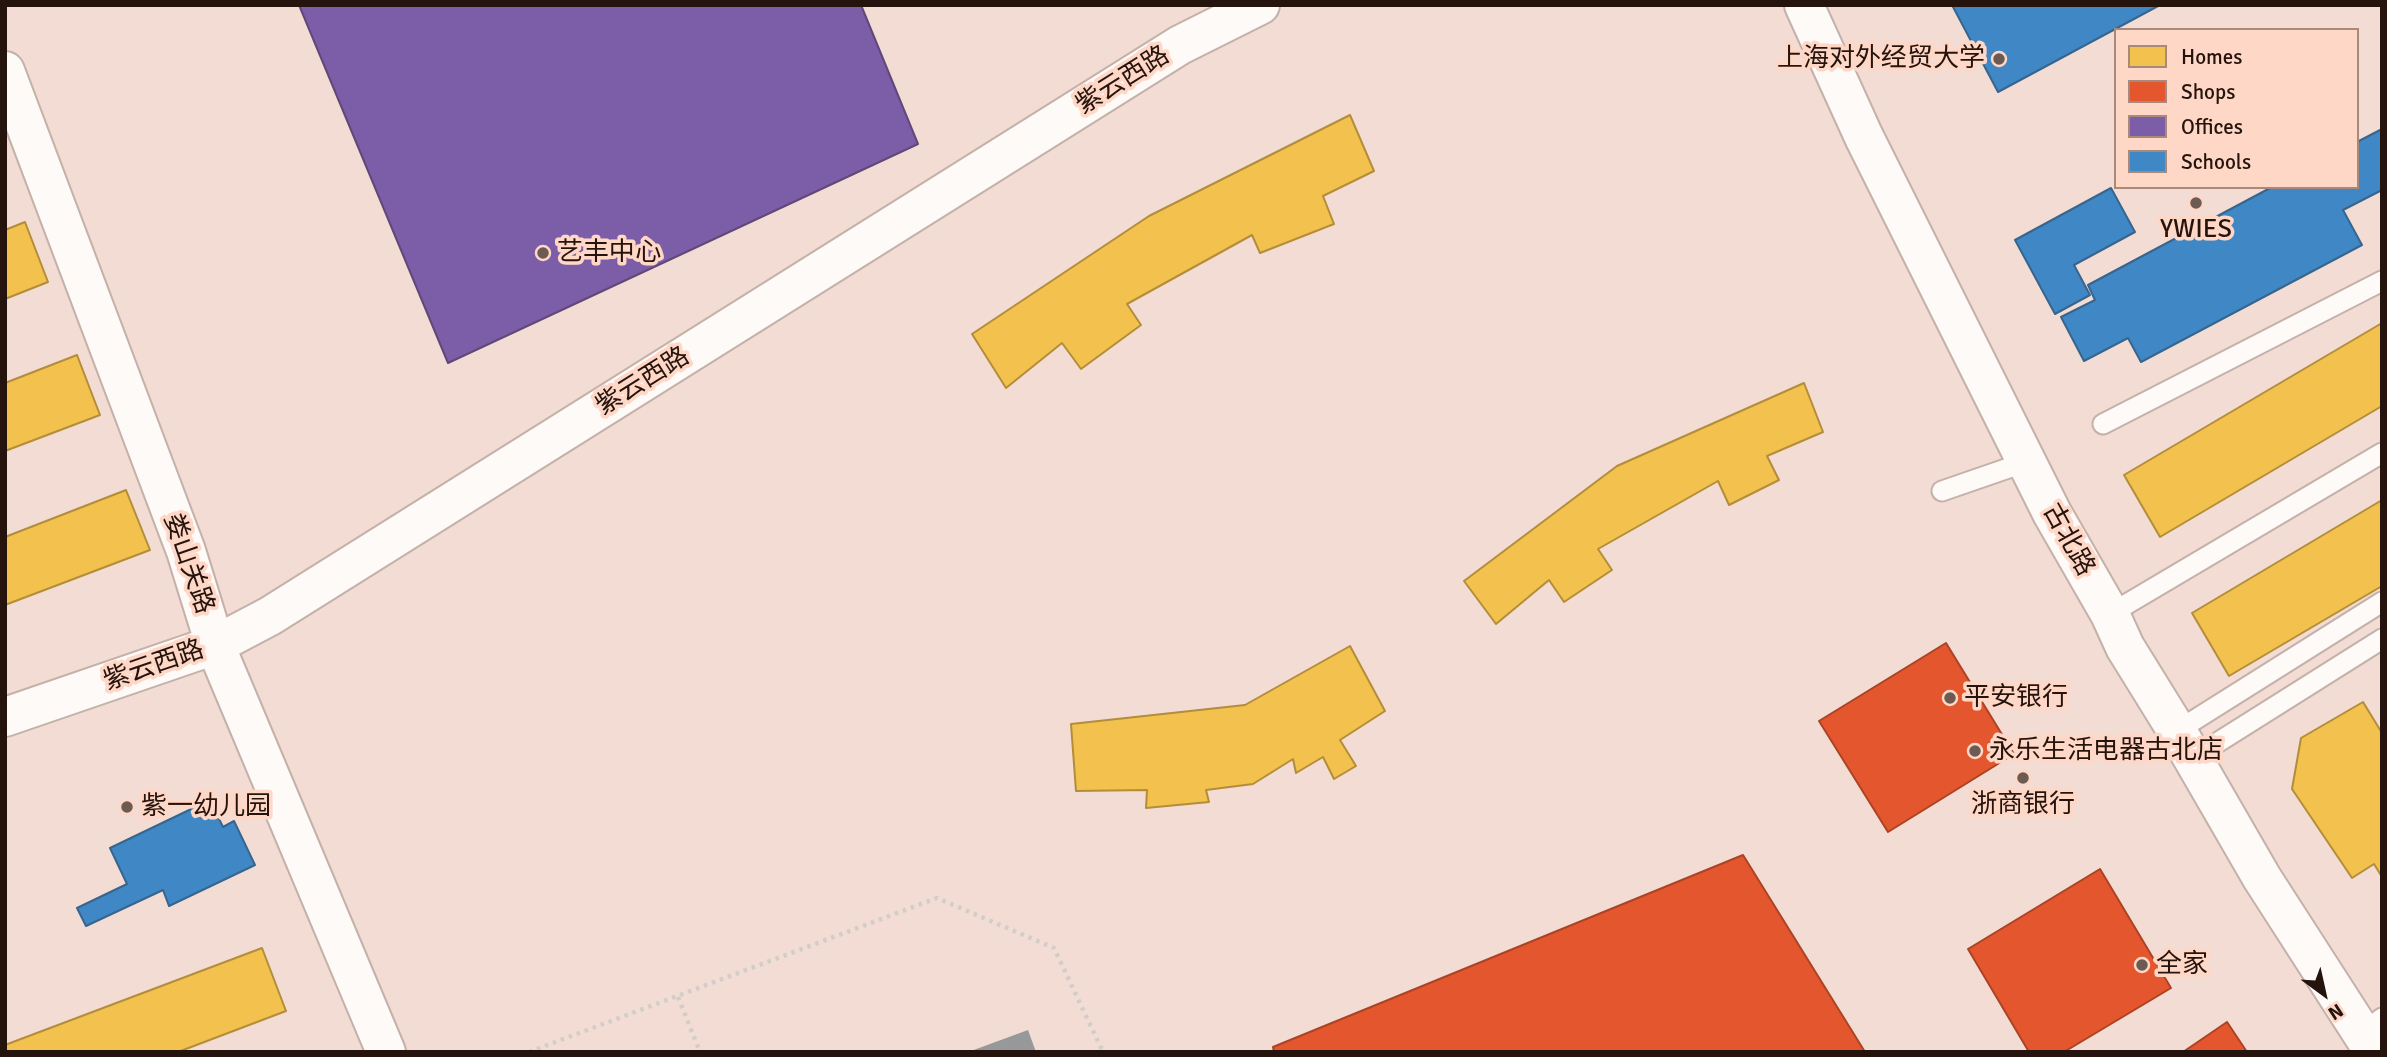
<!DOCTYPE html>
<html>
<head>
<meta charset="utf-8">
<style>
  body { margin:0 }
  #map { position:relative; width:2387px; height:1057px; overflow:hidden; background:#f2dcd3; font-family:Signika,sans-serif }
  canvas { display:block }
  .frame { position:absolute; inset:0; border:7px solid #25140d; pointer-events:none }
  .legend { position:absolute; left:2114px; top:28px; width:245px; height:161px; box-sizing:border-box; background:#ffd7c6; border:2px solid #a8897c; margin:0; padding:9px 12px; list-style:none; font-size:21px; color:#25140d }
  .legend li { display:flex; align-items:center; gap:14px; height:35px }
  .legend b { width:35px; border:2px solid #a8897c }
  .north { position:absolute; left:2289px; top:959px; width:70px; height:70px; -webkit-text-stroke:5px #ffd7c6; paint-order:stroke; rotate:147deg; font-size:19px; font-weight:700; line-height:28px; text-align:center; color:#25140d }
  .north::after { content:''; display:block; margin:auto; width:24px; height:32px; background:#25140d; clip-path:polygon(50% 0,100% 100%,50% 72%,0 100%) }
</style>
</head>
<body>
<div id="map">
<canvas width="2387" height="1057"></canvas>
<div class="frame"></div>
<ul class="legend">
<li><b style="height:19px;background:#f2c14e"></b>Homes</li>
<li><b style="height:19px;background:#e4572e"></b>Shops</li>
<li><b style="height:19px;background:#7b5ea7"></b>Offices</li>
<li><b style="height:19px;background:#3f88c5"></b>Schools</li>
</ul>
<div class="north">N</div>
</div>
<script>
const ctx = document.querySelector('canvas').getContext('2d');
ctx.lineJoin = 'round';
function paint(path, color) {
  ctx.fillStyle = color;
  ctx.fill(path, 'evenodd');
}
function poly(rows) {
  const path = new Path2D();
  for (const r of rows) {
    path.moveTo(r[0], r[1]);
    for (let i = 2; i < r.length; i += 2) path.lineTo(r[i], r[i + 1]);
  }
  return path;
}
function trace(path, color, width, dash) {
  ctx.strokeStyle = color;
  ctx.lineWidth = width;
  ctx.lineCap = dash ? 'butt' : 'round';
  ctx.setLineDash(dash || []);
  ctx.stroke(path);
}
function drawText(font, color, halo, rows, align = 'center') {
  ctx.font = font + ' Signika,"Noto Sans SC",sans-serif';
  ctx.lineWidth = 7;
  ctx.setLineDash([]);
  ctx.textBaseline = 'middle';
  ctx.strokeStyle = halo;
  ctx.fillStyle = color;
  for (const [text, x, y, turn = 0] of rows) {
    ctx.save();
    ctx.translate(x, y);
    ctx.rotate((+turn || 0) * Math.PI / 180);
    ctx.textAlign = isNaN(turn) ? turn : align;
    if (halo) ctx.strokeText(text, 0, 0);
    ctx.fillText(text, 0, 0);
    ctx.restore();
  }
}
const homes = poly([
  [1350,115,1374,171,1323,196,1334,224,1260,253,1252,235,1127,304,1141,325,1081,369,1062,343,1006,388,972,334,1149,216,1350,115],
  [25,222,48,282,5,299,5,230,25,222],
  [2382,323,2382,406,2160,537,2124,475,2382,323],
  [77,355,100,415,5,451,5,383,77,355],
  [1804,383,1823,432,1767,456,1779,480,1729,505,1718,481,1598,549,1612,570,1564,602,1549,580,1496,624,1464,581,1617,466,1804,383],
  [126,490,150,550,5,605,5,537,126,490],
  [2382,500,2382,586,2229,676,2192,613,2382,500],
  [1350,646,1385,711,1340,740,1356,766,1334,779,1323,757,1296,773,1293,759,1253,784,1206,790,1209,802,1146,808,1147,790,1076,791,1071,724,1245,705,1350,646],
  [2363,702,2382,733,2382,877,2374,864,2352,878,2292,789,2301,738,2363,702],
  [262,948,286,1011,178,1052,6,1052,5,1045,262,948]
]);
const shops = poly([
  [1946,643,2014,754,1888,832,1819,721,1946,643],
  [1743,855,1865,1052,1274,1052,1273,1047,1743,855],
  [2100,869,2171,988,2064,1052,2029,1052,1968,949,2100,869],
  [2227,1022,2247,1052,2183,1052,2227,1022]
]);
const offices = poly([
  [299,5,861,5,918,144,448,363,299,5]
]);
const schools = poly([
  [1952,5,2160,5,1998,92,1952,5],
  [2382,129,2382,190,2343,210,2362,245,2141,362,2128,338,2084,361,2061,317,2095,300,2088,285,2272,187,2357,187,2357,142,2382,129],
  [2111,188,2135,232,2074,265,2090,295,2055,314,2015,240,2111,188],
  [210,800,223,827,234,821,255,865,169,906,163,890,86,926,77,908,127,884,110,848,210,800]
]);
const building = poly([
  [1028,1030,1036,1052,971,1052,971,1051]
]);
const path = poly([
  [678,997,700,1052],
  [529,1052,937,898,1054,948,1103,1052]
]);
const service = poly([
  [2103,424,2382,281],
  [1942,491,2026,462],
  [2110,614,2382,453],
  [2177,731,2382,602],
  [2193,758,2382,639],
  [2362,1033,2382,1018]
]);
const tertiary = poly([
  [5,71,186,551,215,645,386,1052],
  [5,717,215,645,270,616,1180,45,1260,5]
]);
const secondary = poly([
  [1804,5,1864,137,2052,513,2110,614,2125,647,2177,731,2262,878,2374,1052]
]);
const markers = [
  [1999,59,7,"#6d5a52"],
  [2196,203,7,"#6d5a52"],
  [543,253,7,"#6d5a52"],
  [1950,698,7,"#6d5a52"],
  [1975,751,7,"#6d5a52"],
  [2023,778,7,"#6d5a52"],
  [127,807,7,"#6d5a52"],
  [2142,965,7,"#6d5a52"]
];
const poiNames = [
  ["上海对外经贸大学",1985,59,"right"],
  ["YWIES",2196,230,"center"],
  ["艺丰中心",557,253],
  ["平安银行",1964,698],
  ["永乐生活电器古北店",1989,751],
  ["浙商银行",2023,805,"center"],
  ["紫一幼儿园",141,807],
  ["全家",2156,965]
];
const streetNames = [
  ["紫云西路",1123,81,-32],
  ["紫云西路",643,382,-32],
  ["古北路",2068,540,61],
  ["娄山关路",188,564,71],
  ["紫云西路",154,666,-19]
];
paint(homes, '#f2c14e');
trace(homes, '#b48d3a', 2);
paint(shops, '#e4572e');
trace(shops, '#ab4324', 2);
paint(offices, '#7b5ea7');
trace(offices, '#614879', 2);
paint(schools, '#3f88c5');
trace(schools, '#37658e', 2);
paint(building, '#969899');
trace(service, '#c4b1a9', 23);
trace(tertiary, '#c4b1a9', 42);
trace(secondary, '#c4b1a9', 42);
trace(path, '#d3cdca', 4.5, [3.5, 5]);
trace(service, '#fdfaf8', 19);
trace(tertiary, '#fdfaf8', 38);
trace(secondary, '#fdfaf8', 38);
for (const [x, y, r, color] of markers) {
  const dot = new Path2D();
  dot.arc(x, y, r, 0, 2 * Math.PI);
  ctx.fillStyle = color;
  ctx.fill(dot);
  trace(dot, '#ffd7c6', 2.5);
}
drawText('26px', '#25140d', '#ffd7c6', poiNames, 'left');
drawText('26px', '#25140d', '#ffd7c6', streetNames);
</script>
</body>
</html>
